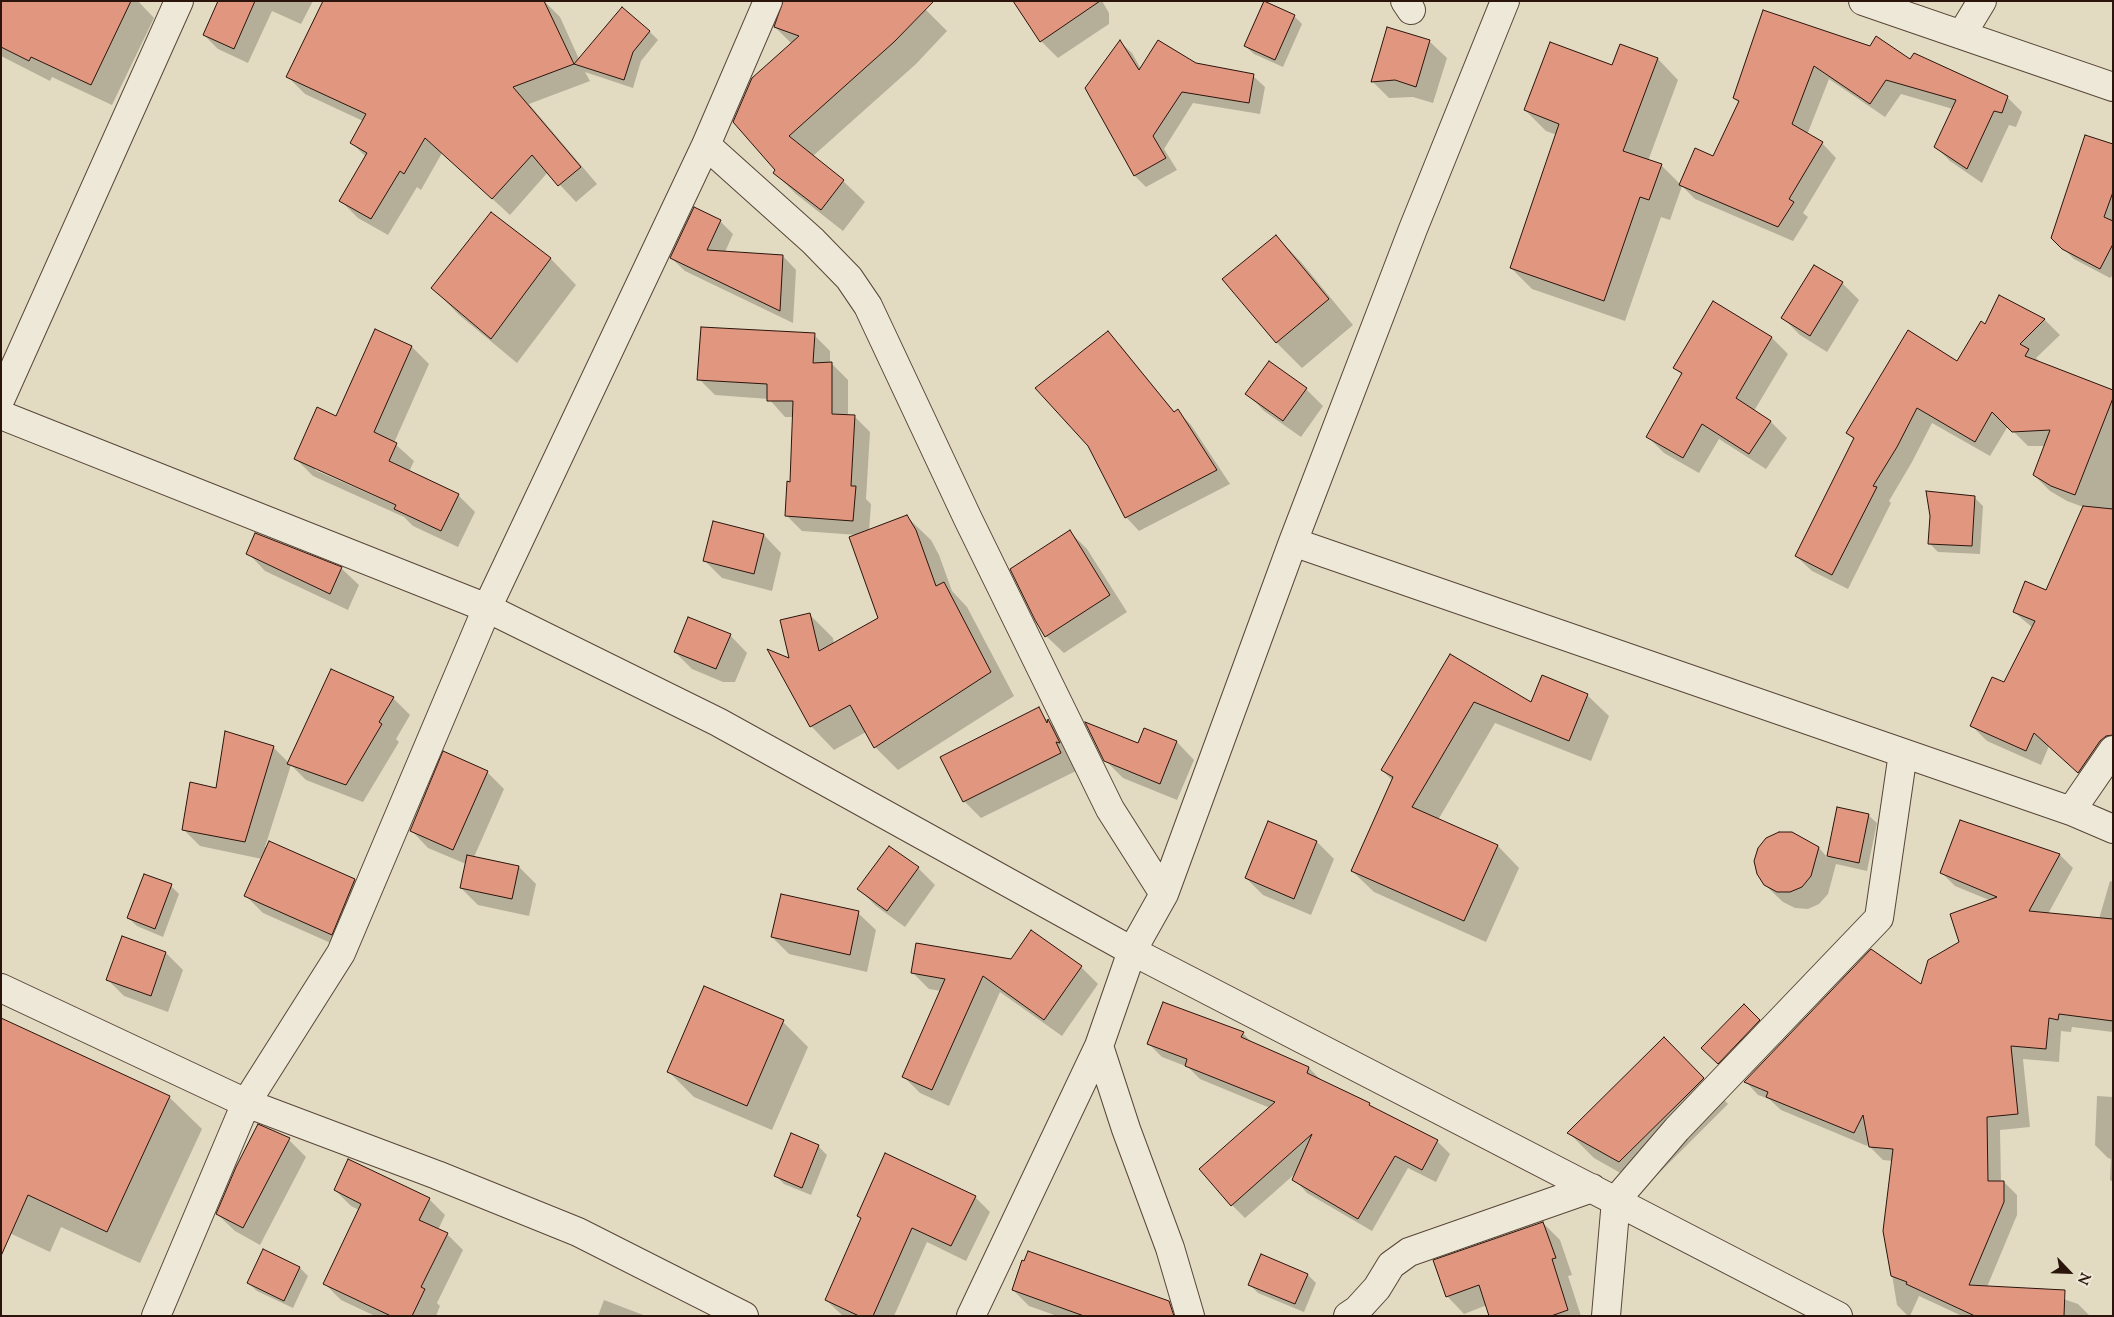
<!DOCTYPE html>
<html>
<head>
<meta charset="utf-8">
<style>
  body { margin:0 }
  #map { position:relative; width:2114px; height:1317px; overflow:hidden; background:#e3dbc1; font-family:"Sorts Mill Goudy",serif }
  canvas { display:block }
  .frame { position:absolute; inset:0; border:2px solid #2a140b; pointer-events:none }
  .north { position:absolute; left:2044px; top:1247px; width:50px; height:50px; -webkit-text-stroke:4px #ede8d7; paint-order:stroke; rotate:114deg; font-size:14px; font-weight:700; line-height:20px; text-align:center; color:#2a140b }
  .north::after { content:''; display:block; margin:auto; width:18px; height:22px; background:#2a140b; clip-path:polygon(50% 0,100% 100%,50% 72%,0 100%) }
</style>
</head>
<body>
<div id="map">
<canvas width="2114" height="1317"></canvas>
<div class="frame"></div>
<div class="north">N</div>
</div>
<script>
const ctx = document.querySelector('canvas').getContext('2d');
ctx.lineJoin = 'round';
function paint(path, color) {
  ctx.fillStyle = color;
  ctx.fill(path, 'evenodd');
}
function poly(rows) {
  const path = new Path2D();
  for (const r of rows) {
    path.moveTo(r[0], r[1]);
    for (let i = 2; i < r.length; i += 2) path.lineTo(r[i], r[i + 1]);
  }
  return path;
}
function trace(path, color, width, dash) {
  ctx.strokeStyle = color;
  ctx.lineWidth = width;
  ctx.lineCap = dash ? 'butt' : 'round';
  ctx.setLineDash(dash || []);
  ctx.stroke(path);
}
const shadow = poly([
  [1,1,138,1,154,18,112,105,52,77,50,81,1,56],
  [219,1,313,1,301,24,272,11,248,63,218,49,204,35],
  [388,1,544,1,560,17,579,59,622,9,650,32,658,40,641,61,633,88,585,72,590,81,529,104,597,184,576,202,548,172,510,215,442,153,421,190,417,187,388,235,358,218,341,201,366,157,351,142,363,121,305,94,288,77],
  [917,1,947,31,916,64,813,156,843,181,865,202,843,231,796,194,775,173,792,44,775,27],
  [1015,1,1102,1,1109,13,1109,24,1058,58,1041,41],
  [1764,11,1911,61,2007,97,2022,112,2016,127,2009,125,1982,183,1950,161,1936,147,1953,109,1901,94,1885,117,1829,79,1807,135,1822,143,1836,158,1803,213,1808,217,1793,241,1695,199,1682,186,1670,220,1661,217,1625,321,1532,289,1511,268,1557,135,1546,131,1525,110,1612,66,1658,59,1678,80,1648,161,1661,165,1681,185,1713,158,1740,103,1734,98],
  [1294,16,1302,24,1283,67,1254,54,1245,46],
  [1429,41,1447,58,1433,103,1413,97,1389,98,1372,81],
  [1120,42,1132,53,1141,69,1195,65,1253,76,1265,87,1260,114,1193,103,1164,149,1177,170,1146,187,1135,176,1086,88],
  [2113,145,2113,275,2110,278,2074,259,2052,237],
  [491,214,551,259,576,285,517,363,458,314,433,288],
  [720,221,733,234,725,252,783,256,796,270,793,323,685,271,671,258],
  [1276,236,1301,262,1353,325,1302,368,1277,343,1224,279],
  [1842,283,1859,300,1827,352,1800,335,1783,318],
  [2000,297,2045,320,2060,335,2036,358,2043,365,2113,391,2113,518,2067,501,2050,491,2034,475,2046,446,2028,446,2008,426,1990,456,1932,423,1912,462,1889,501,1891,503,1848,589,1812,571,1796,556,1854,440,1848,433,1958,363,1986,325],
  [1713,303,1772,338,1788,354,1754,411,1771,422,1787,438,1766,469,1719,439,1699,473,1664,453,1648,437,1682,375,1675,368],
  [1108,332,1121,346,1175,413,1178,411,1191,425,1230,484,1139,531,1126,517],
  [814,335,830,351,830,364,832,364,848,380,848,416,854,416,870,432,866,499,871,504,869,531,907,517,931,540,939,555,952,591,967,607,1014,696,898,770,875,747,866,732,834,750,811,726,791,660,809,614,833,638,834,644,880,619,857,535,802,531,786,515,791,483,793,417,785,417,769,399,715,395,699,379],
  [412,347,429,364,394,443,414,461,409,472,458,495,475,512,458,547,413,526,404,517,313,476,296,459],
  [315,467,403,506,402,508,315,470],
  [1269,363,1306,389,1323,406,1301,437,1264,411,1247,393],
  [1974,497,1983,506,1980,554,1938,552,1930,544],
  [714,523,764,535,781,553,772,591,722,578,705,561],
  [1070,532,1087,549,1127,612,1064,653,1046,636],
  [248,553,341,568,359,585,348,610,265,571],
  [2113,569,2113,759,2094,786,2049,746,2041,765,1987,741,1972,726,2005,684,2033,628,2014,612,2047,591],
  [730,635,747,653,735,682,723,682,692,669,675,652],
  [1450,655,1532,704,1587,695,1609,716,1591,761,1495,723,1438,820,1498,846,1519,868,1486,942,1374,892,1352,871,1393,781,1382,770],
  [393,698,410,715,396,739,399,742,363,802,306,780,291,765,265,847,267,848,269,842,355,880,372,897,349,951,263,913,246,896,262,859,200,846,183,829,217,790,226,732,274,748,289,763],
  [1041,714,1065,738,1078,770,981,818,964,801],
  [1144,729,1177,742,1194,760,1177,800,1123,778,1105,760,1138,744],
  [487,772,504,789,474,857,519,867,536,884,529,916,478,905,461,888,466,864,428,848,411,830],
  [1838,809,1868,815,1877,823,1867,871,1836,864,1828,894,1819,904,1808,909,1795,908,1783,902,1765,885,1819,848,1828,858],
  [1269,822,1317,842,1334,859,1311,915,1263,895,1246,878],
  [2060,855,2073,868,2048,914,2099,919,2110,881,2113,882,2113,1032,2072,1027,2071,1032,2061,1031,2059,1062,2023,1059,2030,1127,2000,1130,2001,1182,2004,1182,2017,1195,2017,1215,1987,1287,2052,1295,2078,1304,2090,1316,1962,1316,1919,1296,1910,1316,1908,1316,1897,1305,1885,1232,1893,1161,1883,1160,1870,1147,1869,1142,1867,1146,1781,1110,1769,1099,1758,1095,1746,1082,1922,986,1961,943,1989,900,1955,886,1942,873],
  [918,868,935,885,905,927,876,906,859,889],
  [171,886,179,894,163,937,137,926,128,918],
  [858,913,876,930,867,972,789,954,772,937],
  [123,937,166,953,183,970,168,1012,124,996,107,979],
  [1011,961,1081,967,1098,984,1062,1036,1000,992,949,1106,920,1093,903,1076,941,991,929,989,912,972],
  [1744,1006,1767,1029,1727,1071,1703,1048],
  [1,1019,169,1097,202,1129,140,1263,61,1227,50,1252,1,1229],
  [783,1022,808,1047,772,1130,694,1097,668,1071],
  [1243,1033,1253,1044,1309,1068,1322,1081,1437,1141,1450,1154,1436,1182,1408,1168,1372,1231,1307,1193,1294,1179,1297,1172,1245,1218,1232,1205,1270,1108,1200,1079,1188,1067,1162,1057,1148,1043],
  [1664,1039,1728,1104,1645,1187,1594,1158,1569,1133],
  [2097,1096,2113,1097,2113,1182,2110,1180,2111,1159,2108,1158,2095,1145],
  [289,1140,306,1157,260,1245,235,1231,217,1214],
  [818,1146,827,1155,811,1195,784,1184,776,1176],
  [335,1190,429,1199,445,1215,438,1230,447,1234,463,1250,437,1303,440,1306,436,1316,375,1316,341,1300,325,1284,359,1210,351,1206],
  [975,1197,990,1212,966,1261,927,1242,894,1316,843,1316,826,1300,862,1220,859,1216],
  [1543,1223,1560,1240,1572,1275,1568,1276,1581,1316,1490,1316,1487,1305,1464,1314,1447,1296],
  [300,1268,308,1276,293,1308,257,1291,248,1283],
  [1308,1275,1316,1283,1304,1312,1258,1293,1249,1284],
  [1013,1290,1166,1316,1057,1316,1029,1306],
  [604,1300,646,1316,598,1316]
]);
const building = poly([
  [1,1,131,1,91,85,31,57,29,61,1,47,1,1],
  [218,1,255,1,234,49,203,35,218,1],
  [323,1,544,1,574,64,513,87,581,167,558,186,532,155,492,199,425,138,404,174,400,171,371,219,339,201,367,153,350,143,366,114,286,77,323,1],
  [783,1,934,1,894,42,789,136,844,180,821,210,773,173,775,170,733,122,752,78,799,36,774,27,783,1],
  [1013,1,1100,1,1040,42,1013,1],
  [1264,1,1295,15,1275,60,1244,46,1264,1],
  [622,7,650,31,633,52,624,80,574,64,622,7],
  [1763,10,1870,46,1876,36,1910,59,1914,53,2008,96,2002,113,1994,111,1967,169,1934,147,1956,100,1886,80,1870,104,1814,66,1792,124,1823,142,1789,199,1794,202,1778,227,1679,185,1695,148,1713,156,1739,101,1733,98,1763,10],
  [1387,27,1430,40,1416,87,1395,80,1371,82,1387,27],
  [1120,40,1139,70,1158,40,1196,63,1254,74,1249,103,1182,92,1153,136,1166,158,1134,176,1085,88,1120,40],
  [1550,42,1612,65,1620,44,1658,58,1623,151,1662,164,1649,200,1640,197,1604,301,1510,268,1559,124,1524,110,1550,42],
  [2085,135,2113,144,2113,192,2104,217,2113,221,2113,244,2100,269,2062,249,2051,238,2085,135],
  [694,207,721,220,707,250,783,255,780,311,670,258,694,207],
  [491,212,551,258,491,339,431,288,491,212],
  [1276,235,1329,299,1276,343,1222,279,1276,235],
  [1814,265,1843,282,1810,336,1781,318,1814,265],
  [1999,295,2045,319,2020,344,2029,349,2025,356,2113,390,2113,398,2075,495,2051,486,2033,475,2050,430,2012,432,1992,412,1975,442,1917,408,1897,447,1873,486,1877,487,1832,575,1795,556,1854,438,1846,433,1908,330,1957,361,1981,321,1985,324,1999,295],
  [1713,301,1772,337,1736,398,1771,421,1749,454,1702,424,1683,458,1646,437,1682,373,1673,368,1713,301],
  [701,327,815,333,813,363,832,362,832,414,855,415,851,486,856,486,853,521,785,516,787,481,790,482,793,401,767,401,767,384,697,380,701,327],
  [375,329,412,346,374,432,397,443,389,461,459,494,441,531,394,509,396,505,294,459,317,407,336,416,375,329],
  [1108,331,1174,412,1178,409,1217,470,1125,518,1088,446,1035,388,1108,331],
  [1269,361,1307,388,1283,421,1245,394,1269,361],
  [1926,491,1975,496,1972,546,1928,544,1930,516,1926,491],
  [2083,506,2113,509,2113,735,2106,736,2100,741,2078,773,2034,733,2026,751,1970,726,1992,677,2004,682,2035,621,2013,612,2025,581,2046,590,2083,506],
  [907,515,916,530,936,586,944,582,991,672,874,748,850,705,810,727,767,649,789,658,780,620,810,613,819,651,878,618,849,537,907,515],
  [713,521,764,534,754,574,703,561,713,521],
  [1070,530,1110,595,1045,637,1035,620,1010,569,1070,530],
  [255,533,342,567,330,594,246,554,255,533],
  [688,617,731,634,716,669,674,652,688,617],
  [1450,654,1531,702,1542,675,1588,694,1569,741,1474,702,1412,807,1498,845,1464,921,1351,871,1393,777,1381,770,1450,654],
  [331,669,394,697,379,722,382,724,346,785,287,764,331,669],
  [1039,707,1047,723,1048,719,1060,743,1056,742,1061,753,963,802,940,757,1039,707],
  [1085,722,1138,743,1144,728,1177,741,1160,784,1104,761,1085,722],
  [225,731,274,746,245,842,182,830,190,782,216,788,225,731],
  [443,751,488,771,453,850,410,831,443,751],
  [1837,807,1869,814,1859,863,1827,856,1837,807],
  [1960,820,2060,854,2029,911,2113,919,2113,1021,2059,1014,2058,1020,2049,1018,2046,1049,2011,1046,2018,1114,1987,1117,1988,1181,2004,1181,2004,1202,1969,1285,2065,1290,2064,1316,1975,1316,1906,1284,1907,1282,1891,1276,1883,1231,1893,1149,1869,1147,1863,1115,1854,1133,1766,1097,1768,1092,1744,1082,1871,949,1921,984,1928,960,1959,942,1950,914,1997,897,1940,873,1960,820],
  [1268,821,1317,841,1294,899,1245,878,1268,821],
  [1779,832,1792,832,1819,847,1811,876,1802,887,1790,892,1777,892,1764,885,1757,874,1754,861,1758,848,1766,838,1779,832],
  [269,841,355,879,332,935,244,896,269,841],
  [889,846,919,867,887,911,857,889,889,846],
  [467,855,519,866,512,899,460,888,467,855],
  [144,874,172,884,155,929,127,918,144,874],
  [781,894,859,911,850,955,771,937,781,894],
  [1031,930,1082,966,1044,1020,983,976,932,1090,902,1077,945,979,911,973,916,943,1011,959,1031,930],
  [122,936,166,952,151,996,106,980,122,936],
  [704,986,784,1020,747,1106,667,1072,704,986],
  [1163,1002,1244,1032,1241,1037,1309,1067,1307,1073,1370,1103,1369,1105,1438,1140,1422,1170,1395,1156,1358,1219,1292,1180,1312,1134,1231,1206,1199,1169,1275,1102,1185,1066,1187,1059,1147,1044,1163,1002],
  [1744,1004,1760,1020,1718,1064,1701,1048,1744,1004],
  [1,1018,170,1096,107,1232,28,1195,1,1256,1,1018],
  [1664,1037,1704,1078,1688,1094,1619,1162,1567,1133,1664,1037],
  [258,1124,290,1138,243,1228,216,1214,236,1167,258,1124],
  [791,1133,819,1145,802,1188,774,1176,791,1133],
  [885,1153,976,1196,951,1246,912,1228,873,1316,859,1316,825,1300,861,1218,857,1216,885,1153],
  [348,1159,430,1198,419,1220,448,1233,421,1287,425,1289,412,1316,391,1316,323,1284,361,1204,334,1190,348,1159],
  [1543,1222,1556,1258,1552,1259,1568,1310,1551,1316,1489,1316,1479,1285,1446,1297,1433,1260,1543,1222],
  [263,1249,300,1267,284,1301,247,1283,263,1249],
  [1028,1251,1169,1301,1174,1316,1084,1316,1012,1290,1022,1260,1024,1261,1028,1251],
  [1261,1254,1308,1274,1295,1304,1248,1285,1261,1254]
]);
const minor = poly([
  [1405,1,1411,10],
  [1863,1,2113,87],
  [1962,34,1982,1],
  [706,145,813,241,849,278,868,306,968,519,1110,809,1164,894],
  [1,398,179,1],
  [1,415,487,608,718,722,1132,951,1838,1316],
  [1293,542,2071,811,2113,829],
  [2071,811,2113,750],
  [1,988,246,1103,437,1175,578,1232,744,1316],
  [1099,1046,1126,1129,1170,1248,1190,1316],
  [156,1316,246,1103,341,953,487,608,706,145,768,1],
  [971,1316,1099,1046,1132,951,1164,894,1293,542,1413,229,1505,1],
  [1348,1316,1357,1310,1377,1288,1391,1265,1409,1252,1592,1188],
  [1606,1316,1616,1200,1677,1129,1879,918,1903,753]
]);
paint(shadow, '#0003');
paint(building, '#e19680');
trace(building, '#2a140b', 1);
trace(minor, '#584638', 30);
trace(minor, '#ede8d7', 28);
</script>
</body>
</html>
